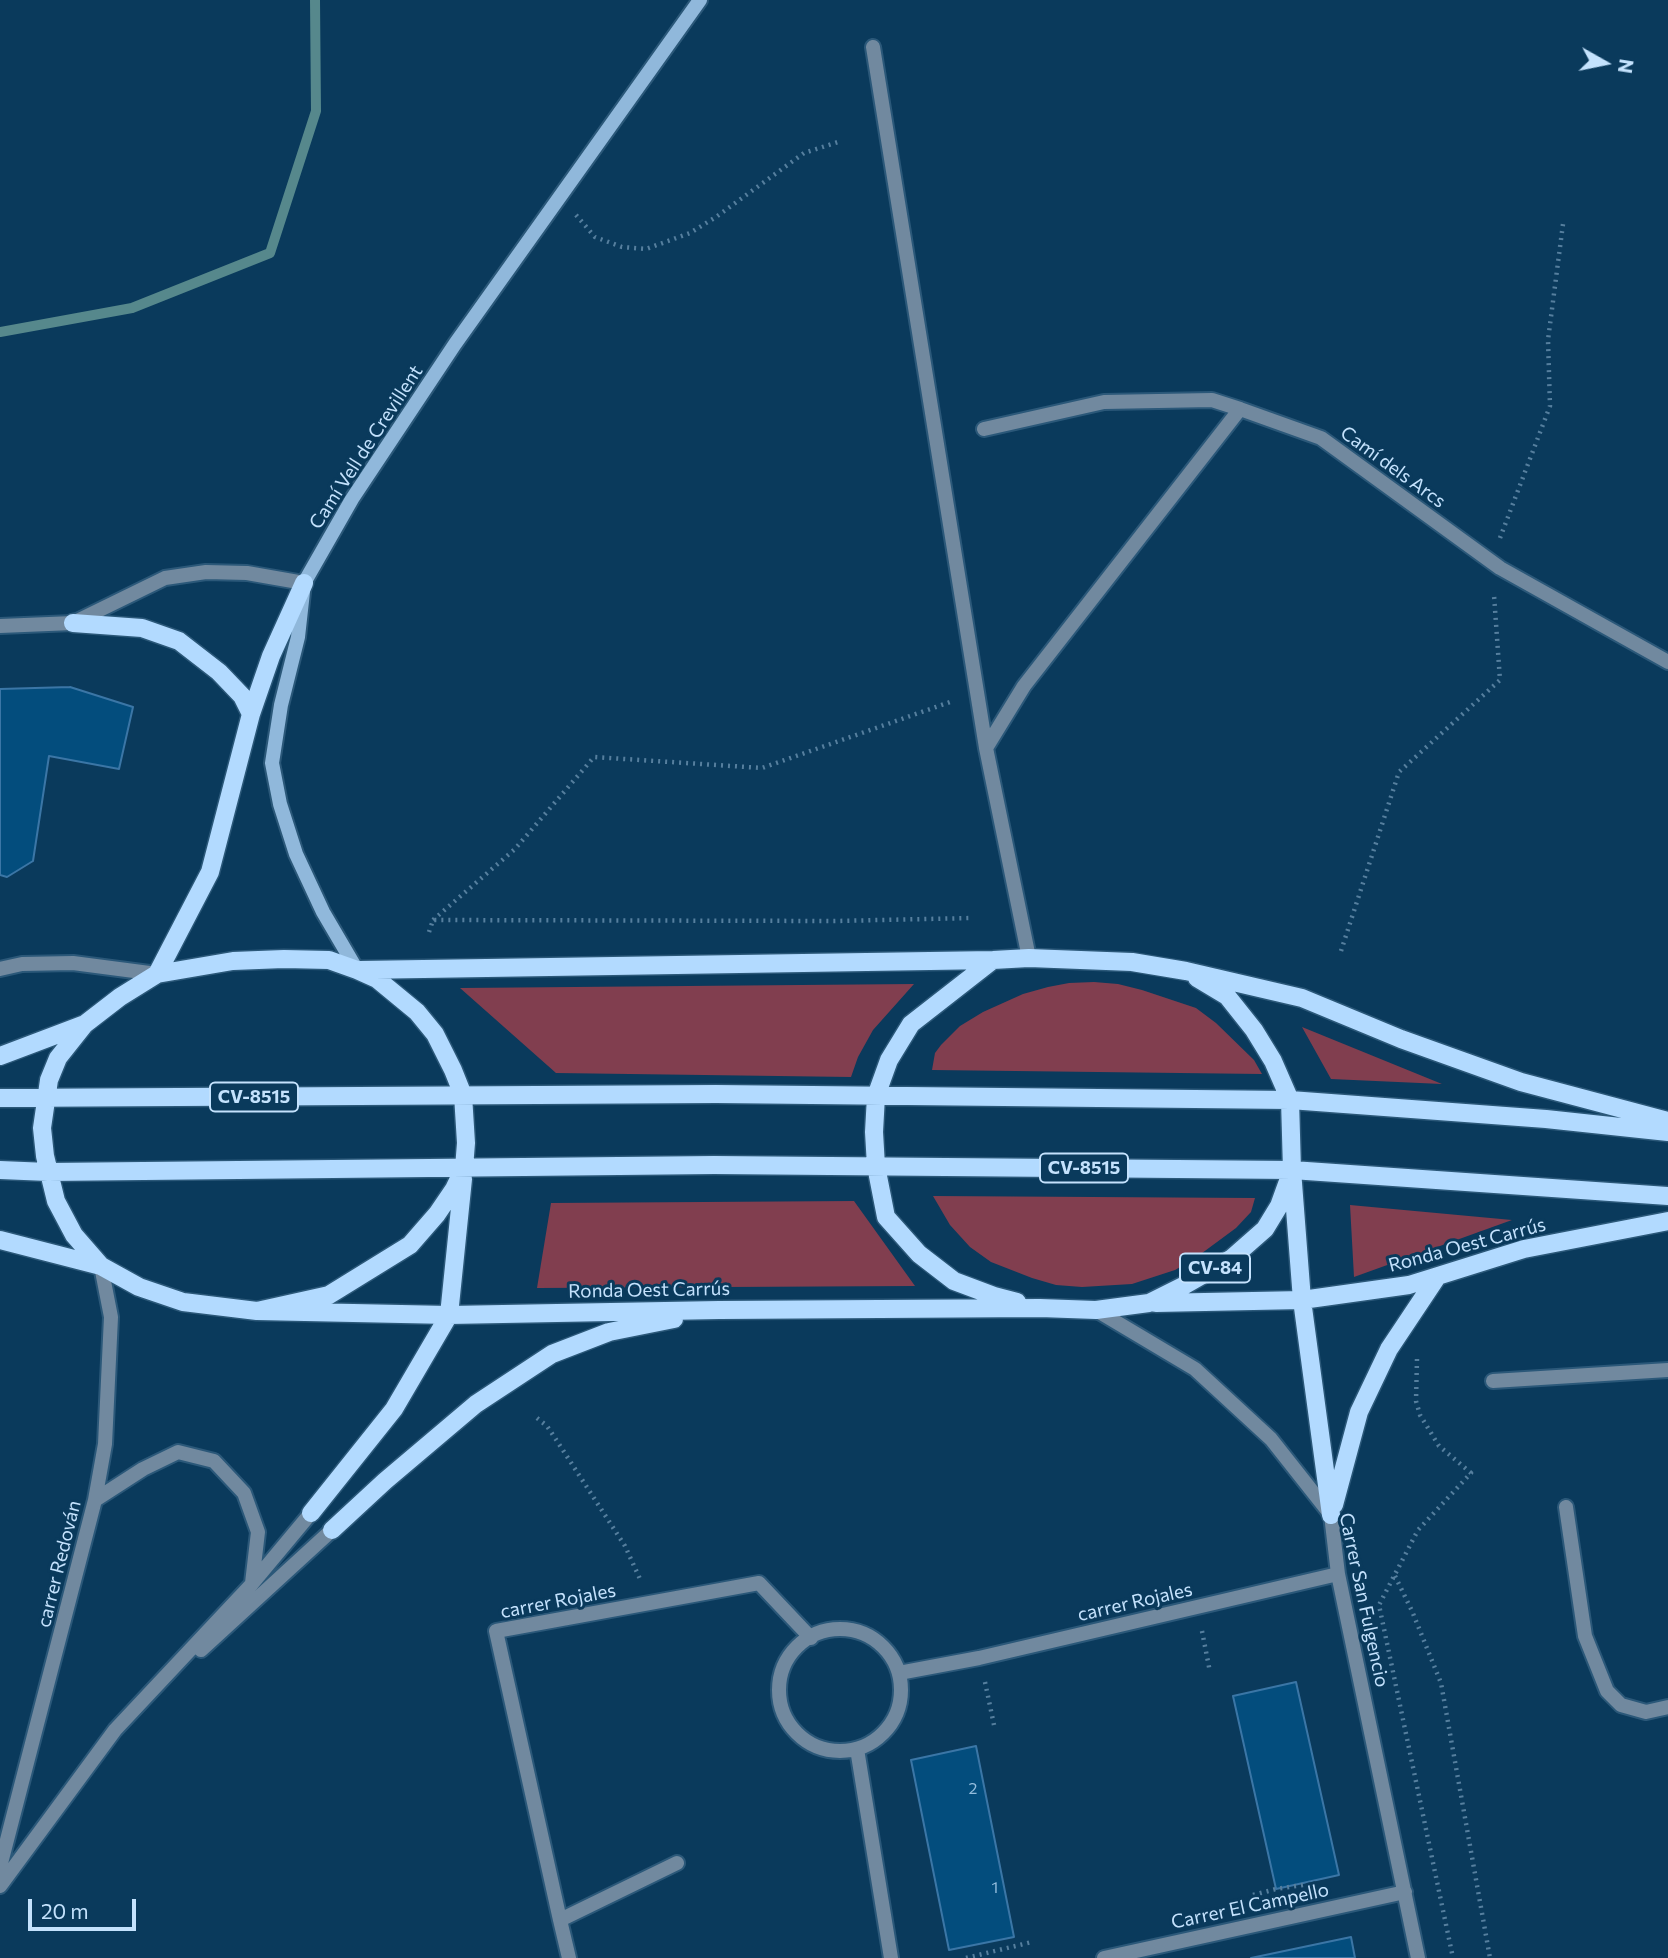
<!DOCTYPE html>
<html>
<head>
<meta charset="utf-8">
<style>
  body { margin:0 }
  #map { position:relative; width:1668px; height:1958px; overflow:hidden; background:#0a3a5c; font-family:Commissioner,sans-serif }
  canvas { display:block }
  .north { position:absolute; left:1570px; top:28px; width:70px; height:70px; -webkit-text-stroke:5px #0a3a5c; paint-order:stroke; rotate:99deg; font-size:19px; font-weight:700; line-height:28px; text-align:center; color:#c4e2fd }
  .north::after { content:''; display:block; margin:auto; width:24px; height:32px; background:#c4e2fd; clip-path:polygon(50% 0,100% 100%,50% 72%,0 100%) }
  .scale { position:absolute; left:28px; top:1899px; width:108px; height:32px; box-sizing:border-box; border:4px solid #c4e2fd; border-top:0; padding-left:9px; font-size:21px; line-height:24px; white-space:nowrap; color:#c4e2fd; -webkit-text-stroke:5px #0a3a5c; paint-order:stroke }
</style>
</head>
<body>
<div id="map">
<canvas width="1668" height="1958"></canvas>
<div class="north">N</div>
<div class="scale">20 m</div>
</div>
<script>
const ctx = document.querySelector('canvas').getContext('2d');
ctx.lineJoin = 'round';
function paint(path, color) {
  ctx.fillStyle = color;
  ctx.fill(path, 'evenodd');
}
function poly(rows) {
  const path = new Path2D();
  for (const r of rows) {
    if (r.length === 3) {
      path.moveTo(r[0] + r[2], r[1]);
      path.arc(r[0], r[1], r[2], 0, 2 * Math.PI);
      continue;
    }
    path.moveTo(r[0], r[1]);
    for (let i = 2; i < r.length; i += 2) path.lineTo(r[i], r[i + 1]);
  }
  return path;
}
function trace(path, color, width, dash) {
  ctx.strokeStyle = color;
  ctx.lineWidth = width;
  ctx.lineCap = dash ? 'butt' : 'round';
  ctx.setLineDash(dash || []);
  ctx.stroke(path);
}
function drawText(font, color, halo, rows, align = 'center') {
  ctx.font = font + ' Commissioner,sans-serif';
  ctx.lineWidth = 6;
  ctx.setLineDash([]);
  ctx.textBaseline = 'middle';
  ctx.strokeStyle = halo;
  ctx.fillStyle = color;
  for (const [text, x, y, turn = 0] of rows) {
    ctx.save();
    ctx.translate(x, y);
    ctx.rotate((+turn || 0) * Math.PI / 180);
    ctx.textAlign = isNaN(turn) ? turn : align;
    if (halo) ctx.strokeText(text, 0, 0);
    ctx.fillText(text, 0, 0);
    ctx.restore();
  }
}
const green = poly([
  [1094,982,1118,984,1142,990,1196,1008,1216,1023,1254,1060,1262,1074,932,1070,935,1053,941,1045,960,1026,983,1012,1023,994,1048,987,1069,983],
  [914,984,873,1030,858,1057,851,1077,556,1073,460,988],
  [1302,1027,1442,1084,1331,1079],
  [933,1196,1255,1198,1251,1212,1236,1228,1194,1259,1175,1270,1132,1284,1082,1287,1056,1285,1032,1278,991,1262,970,1247,950,1225],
  [854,1201,915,1286,537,1288,551,1203],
  [1350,1205,1512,1220,1354,1277]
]);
const stream = poly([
  [0,332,132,308,270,253,316,111,315,0]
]);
const building = poly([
  [70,687,133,707,119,769,49,756,33,861,7,877,0,875,0,689,70,687],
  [1296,1682,1339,1875,1276,1889,1233,1696,1296,1682],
  [976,1746,1014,1937,949,1950,911,1760,976,1746],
  [1351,1937,1355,1958,1251,1958,1351,1937]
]);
const path = poly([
  [576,215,595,237,622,247,646,249,690,233,716,217,804,153,838,142],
  [1500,538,1550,406,1548,340,1563,224],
  [433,920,515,849,594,757,762,768,953,701],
  [429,932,433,920,835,921,972,918],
  [1341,951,1399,772,1500,680,1494,595],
  [1417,1359,1416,1401,1420,1415,1439,1446,1471,1473,1418,1530,1379,1605,1453,1958],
  [537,1418,547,1426,557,1441,625,1546,640,1579],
  [1395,1576,1412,1611,1441,1683,1490,1958],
  [1202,1631,1210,1672],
  [985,1682,994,1725],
  [1253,1895,1276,1889,1303,1885],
  [966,1958,1032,1942]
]);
const lane = poly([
  [1566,1507,1585,1636,1607,1691,1621,1705,1646,1712,1668,1707]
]);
const street = poly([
  [873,47,986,748,1029,958],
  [984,429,1104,402,1212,400,1240,409,1321,438,1500,568,1668,662],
  [0,626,73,623,165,578,206,572,247,573,304,583],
  [986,748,1024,686,1240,409],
  [0,969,22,964,73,963,157,974],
  [1096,1310,1195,1369,1271,1439,1331,1515,1338,1574,1418,1958],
  [1493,1381,1668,1370],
  [95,1500,143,1469,178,1452,214,1461,244,1493,258,1532,252,1583],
  [840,1690,61],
  [201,1650,332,1530],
  [899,1673,979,1658,1338,1574],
  [857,1749,891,1958],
  [677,1863,560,1920,496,1631,759,1583,811,1638],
  [0,1867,95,1500,105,1444,111,1317,101,1266],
  [0,1886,115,1730,251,1585,311,1513],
  [560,1920,569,1958],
  [1104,1958,1405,1892]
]);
const secondary = poly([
  [357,970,323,912,296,854,280,804,272,763,281,705,298,637,304,583,352,499,455,344,700,0]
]);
const primary = poly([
  [73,623,142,628,179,641,219,672,242,696,251,714],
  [993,960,911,1024,889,1060,876,1096,874,1132,876,1166,886,1217,919,1254,954,1281,994,1296,1017,1302],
  [360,970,993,960,1029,958,1132,962,1186,971,1302,998,1401,1039,1521,1082,1668,1121],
  [157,974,210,872,251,714,271,656,304,583],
  [1197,978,1227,996,1254,1030,1273,1061,1290,1100,1292,1170,1302,1300,1331,1515],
  [0,1056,85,1024],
  [0,1098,716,1094,1290,1100,1546,1119,1668,1132],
  [0,1170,48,1172,714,1165,1292,1170,1668,1196],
  [0,1240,101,1266],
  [1156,1303,1302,1300,1409,1285,1524,1249,1668,1221],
  [257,1311,329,1295,410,1245,437,1214,454,1189,464,1168,466,1143,463,1095,453,1070,435,1034,417,1012,377,979,357,970,329,960,284,959,233,961,157,974,120,997,85,1024,58,1058,49,1080,42,1128,45,1156,56,1201,74,1235,101,1266,139,1287,183,1302,257,1311,449,1315,719,1310,1040,1308,1096,1310,1149,1303,1185,1285,1232,1258,1265,1229,1279,1206,1292,1170],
  [1334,1505,1359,1412,1389,1349,1437,1277],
  [311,1513,394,1409,449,1315,463,1179],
  [332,1530,385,1481,476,1404,552,1354,609,1332,674,1319]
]);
const numberNames = [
  ["2",973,1789],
  ["1",995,1888]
];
const shields = [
  [254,1097,88],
  [1084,1168,88],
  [1215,1268,70]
];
const shieldNames = [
  ["CV-8515",254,1097],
  ["CV-8515",1084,1168],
  ["CV-84",1215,1268]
];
const streetNames = [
  ["Camí Vell de Crevillent",366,447,-57],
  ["Camí dels Arcs",1393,467,36],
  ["Ronda Oest Carrús",1467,1245,-15],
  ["Ronda Oest Carrús",649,1290,-1],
  ["carrer Redován",59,1564,-76],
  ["Carrer San Fulgencio",1364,1600,78],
  ["carrer Rojales",558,1601,-11],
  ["carrer Rojales",1135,1602,-13],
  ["Carrer El Campello",1250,1906,-12]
];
paint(green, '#813e4f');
trace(stream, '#56888c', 10);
paint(building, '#034d7d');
trace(building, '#3b76a6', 2);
trace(lane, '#2b5879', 18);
trace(street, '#2b5879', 18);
trace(secondary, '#2b5879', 18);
trace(primary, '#2b5879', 21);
trace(path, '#567f9e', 4.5, [2, 5]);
trace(lane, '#71899f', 14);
trace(street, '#71899f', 14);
trace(secondary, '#90b8db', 14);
trace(primary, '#b2daff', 18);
drawText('16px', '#94bddd', null, numberNames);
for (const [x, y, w] of shields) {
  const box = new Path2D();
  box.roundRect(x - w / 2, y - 14.5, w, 29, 5);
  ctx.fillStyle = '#0a3a5c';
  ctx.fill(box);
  trace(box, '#c4e2fd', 2);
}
drawText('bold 18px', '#c4e2fd', null, shieldNames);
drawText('19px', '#c4e2fd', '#0a3a5c', streetNames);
</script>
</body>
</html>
